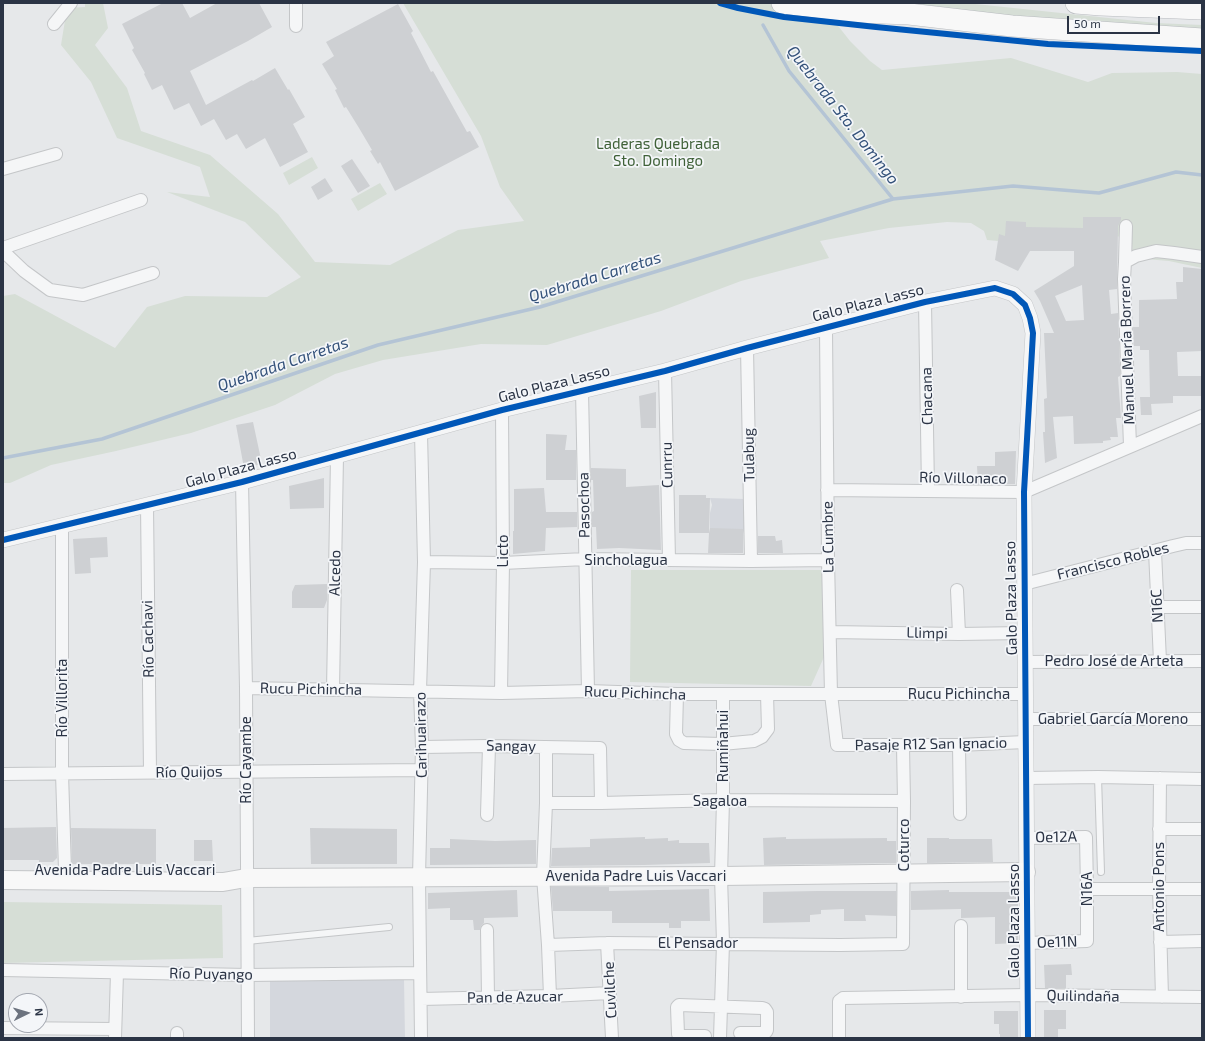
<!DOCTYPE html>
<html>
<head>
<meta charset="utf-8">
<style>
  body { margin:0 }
  #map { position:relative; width:1205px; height:1041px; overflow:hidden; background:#e6e8ea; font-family:"Exo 2",sans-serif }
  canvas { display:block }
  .frame { position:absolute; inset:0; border:4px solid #2b3445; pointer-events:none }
  .north { position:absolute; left:8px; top:993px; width:40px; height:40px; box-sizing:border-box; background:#f4f6f9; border:1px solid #a4a8b1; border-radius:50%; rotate:85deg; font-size:11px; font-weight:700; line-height:16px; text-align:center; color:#2b3445 }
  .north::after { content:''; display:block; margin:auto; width:14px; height:18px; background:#6c737f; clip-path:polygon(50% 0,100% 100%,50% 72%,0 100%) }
  .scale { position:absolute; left:1067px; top:16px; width:93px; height:18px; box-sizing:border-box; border:2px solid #2b3445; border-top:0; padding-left:5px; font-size:12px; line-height:14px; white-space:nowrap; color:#2b3445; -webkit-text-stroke:3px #f4f6f9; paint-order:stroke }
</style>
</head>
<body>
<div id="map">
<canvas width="1205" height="1041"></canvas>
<div class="frame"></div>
<div class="north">N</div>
<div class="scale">50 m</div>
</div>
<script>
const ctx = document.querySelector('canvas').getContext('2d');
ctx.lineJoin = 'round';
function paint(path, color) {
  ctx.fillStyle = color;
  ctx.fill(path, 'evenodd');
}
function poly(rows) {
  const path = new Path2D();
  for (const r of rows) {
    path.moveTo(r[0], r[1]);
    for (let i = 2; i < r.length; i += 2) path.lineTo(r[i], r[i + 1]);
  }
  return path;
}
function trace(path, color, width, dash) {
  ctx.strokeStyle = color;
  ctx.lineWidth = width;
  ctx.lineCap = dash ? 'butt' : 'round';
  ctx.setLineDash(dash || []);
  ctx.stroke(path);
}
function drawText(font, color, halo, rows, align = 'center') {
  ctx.font = font + ' "Exo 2",sans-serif';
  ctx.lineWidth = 3.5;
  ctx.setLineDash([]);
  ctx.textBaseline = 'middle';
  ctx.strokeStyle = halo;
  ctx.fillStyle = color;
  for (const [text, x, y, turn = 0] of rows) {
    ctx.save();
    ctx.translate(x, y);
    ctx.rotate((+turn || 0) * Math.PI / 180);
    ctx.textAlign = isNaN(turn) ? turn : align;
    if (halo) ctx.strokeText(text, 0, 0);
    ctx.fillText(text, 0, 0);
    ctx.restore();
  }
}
const built = poly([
  [710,498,745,499,745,529,743,533,710,532,710,513,712,505],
  [404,979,405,1038,270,1038,270,981]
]);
const green = poly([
  [85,3,103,3,108,28,95,45,127,88,141,131,210,155,278,214,315,262,390,265,458,230,524,221,500,187,481,136,403,3,820,3,850,41,870,61,882,70,1011,58,1088,82,1112,73,1177,72,1202,74,1202,268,1169,261,1133,258,1132,244,1124,244,1123,237,1080,232,1078,248,987,240,984,231,971,223,947,222,889,228,820,241,829,258,741,281,661,311,547,345,481,344,383,360,335,374,275,405,191,433,116,451,51,465,10,483,3,483,3,296,15,294,115,348,147,307,185,296,267,297,301,277,245,222,167,192,210,197,200,167,117,138,91,82,61,45,67,8,85,7],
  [908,3,966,3,1156,23,1202,25,1202,30,1015,16],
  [312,157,318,168,289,185,283,173],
  [380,183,387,194,358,211,351,199],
  [631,570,823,570,824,657,811,686,630,682],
  [3,902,222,905,223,958,3,963]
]);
const stream = poly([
  [763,25,789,71,893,199],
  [3,458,102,439,378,345,540,307,893,199,1013,186,1099,193,1176,172,1202,175]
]);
const building = poly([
  [163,3,182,3,190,18,217,3,259,3,272,27,248,41,190,71,206,105,252,80,253,81,275,68,288,90,289,89,305,117,293,124,308,152,280,167,265,138,246,149,237,134,226,140,214,119,201,126,189,103,174,110,162,85,152,90,144,74,145,73,132,50,134,48,122,24],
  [398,4,413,31,411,33,431,72,433,71,467,132,470,131,479,147,395,191,380,162,378,164,370,151,372,150,359,128,346,107,344,108,335,90,337,89,322,64,334,56,326,42],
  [352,159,370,186,358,193,341,166],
  [325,178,333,191,318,200,311,187],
  [1083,217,1121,217,1121,220,1118,226,1117,289,1109,290,1111,314,1118,313,1120,366,1120,376,1118,377,1121,418,1116,418,1118,437,1110,437,1111,440,1103,441,1103,443,1074,444,1073,416,1053,417,1057,458,1045,463,1043,432,1045,432,1044,399,1047,398,1044,333,1054,333,1040,301,1034,291,1074,266,1074,251,1030,251,1018,271,995,260,999,234,1005,236,1006,221,1026,222,1026,227,1083,228],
  [1082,285,1084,320,1066,321,1055,296],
  [1183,267,1202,269,1202,351,1177,352,1178,376,1202,376,1202,396,1173,396,1173,403,1151,404,1152,415,1141,415,1140,397,1150,397,1149,350,1140,350,1140,346,1134,346,1133,327,1139,327,1139,300,1177,299,1176,282,1183,282],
  [656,392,656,428,641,428,639,396],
  [253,422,262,464,244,468,236,425],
  [546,434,567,435,565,450,576,450,576,480,546,480],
  [1016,451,1015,484,978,484,977,466,995,466,995,452],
  [591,468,626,469,626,487,659,485,661,550,619,548,597,549,596,527,592,527,592,512,594,511,593,480,591,480],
  [324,478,324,508,290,509,289,486],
  [544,488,546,512,577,512,577,527,546,528,545,551,513,554,513,531,514,531,514,489],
  [679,495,706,495,706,498,710,498,709,533,710,528,743,529,743,553,708,553,709,533,679,533],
  [758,536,775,536,776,541,782,540,783,553,758,553],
  [107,537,108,557,90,558,91,573,75,574,73,539],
  [327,584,327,600,324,608,292,608,292,592,295,585],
  [56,827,57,858,53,862,39,862,39,860,3,860,3,828],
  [71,828,156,829,156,864,72,864],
  [310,828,397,829,397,864,311,864],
  [645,837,645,839,668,838,668,841,679,840,679,843,709,843,710,863,644,865,551,866,552,848,590,847,590,839],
  [786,837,786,839,887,838,887,841,896,841,896,863,764,865,763,838],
  [927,838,949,838,949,839,992,839,993,862,927,863],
  [450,839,495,841,536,840,536,864,430,865,430,848,450,848],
  [194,840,212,840,213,861,194,861],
  [551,887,609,887,609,891,709,889,710,921,681,921,681,928,669,928,669,923,612,923,612,911,553,911],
  [517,890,518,917,484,918,484,923,481,926,480,930,474,930,473,920,450,920,450,908,428,909,428,893],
  [949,890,949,892,1018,892,1018,943,995,944,995,917,961,918,961,909,911,910,911,891],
  [817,891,896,891,896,916,865,915,866,921,844,921,844,909,821,910,821,914,810,915,810,922,763,923,763,892],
  [1071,964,1072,975,1066,975,1066,988,1045,988,1044,965],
  [1044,1010,1066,1010,1066,1029,1058,1029,1058,1038,1044,1038],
  [994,1011,1018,1011,1018,1038,1000,1038,1000,1034,999,1034,999,1024,994,1024]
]);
const service = poly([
  [1098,777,1101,872],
  [247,941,389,927]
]);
const minor = poly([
  [296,3,296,26],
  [54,24,71,3],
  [3,169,56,154],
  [3,248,141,200],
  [3,251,24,271,50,290,83,295,153,273],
  [1125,262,1126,226],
  [925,302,928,490],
  [826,328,828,560,831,694,837,745,959,745,1025,742],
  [747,348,751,561],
  [665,371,669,560],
  [582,390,588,691],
  [1130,446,1124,279,1125,262,1136,256,1156,251,1174,253,1202,257],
  [242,482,246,688,248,1038],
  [827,490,1024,492,1202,416],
  [147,505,150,772],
  [62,525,62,773,65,870],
  [1155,551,1160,661],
  [424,562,503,563,585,559,751,561,828,560],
  [1024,584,1173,546,1186,543,1202,543],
  [957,590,959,634],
  [1157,607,1202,607],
  [830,632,959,634,1024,633],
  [1025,662,1202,661],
  [246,688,501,693,588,691,677,694,1025,694],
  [333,690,337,456],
  [501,693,503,563,502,410],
  [677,694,676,734,679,740,684,743,722,744,754,741,762,737,768,729,767,694],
  [1025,719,1202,719],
  [959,745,960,814],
  [903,746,904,801,903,944,840,945,607,943,548,945,543,876,546,803,601,803,723,800,904,801],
  [422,747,489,746,600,748,601,803],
  [3,774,422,770],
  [1026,778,1098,777,1202,779],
  [1160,778,1159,888,1162,997],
  [546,803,546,747],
  [487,815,489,746],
  [1159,829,1202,829],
  [1026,838,1086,837,1087,889,1087,941,1027,943],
  [1087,889,1202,889],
  [961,926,961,997],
  [487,930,488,997],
  [1160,942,1202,941],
  [607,943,612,1038],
  [548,945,550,996],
  [3,970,247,975,420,973],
  [421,999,550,996,610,993],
  [3,1028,115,1029],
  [177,1033,177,1038],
  [705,1036,679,1036,678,1034,677,1007,679,1005,762,1008,765,1009,767,1012,767,1030,766,1032,763,1033,740,1033],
  [115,1038,117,973],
  [421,1038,419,877,422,747,420,691,424,562,421,433],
  [720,1038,723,943,721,876,723,800,723,695],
  [839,1038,839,1001,843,998,1027,995,1202,997]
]);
const tertiary = poly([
  [3,540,242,482,502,410,665,371,747,348,925,302,995,288,1013,294,1025,305,1030,318,1033,333,1024,492,1028,1038]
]);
const secondary = poly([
  [3,880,223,882,246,878,721,876,1026,872]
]);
const trunk = poly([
  [782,3,856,12,909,14,1012,26,1202,39],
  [1076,3,1101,5,1202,9]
]);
const cycleway = poly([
  [720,3,738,8,784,17,876,27,1048,44,1202,51],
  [3,540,242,482,502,410,665,371,747,348,925,302,995,288,1013,294,1025,305,1030,318,1033,333,1024,492,1028,1038]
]);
const parkNames = [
  ["Laderas Quebrada",658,144],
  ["Sto. Domingo",658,161]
];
const streetNames = [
  ["Galo Plaza Lasso",868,303,-14],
  ["Manuel María Borrero",1127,350,-92],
  ["Galo Plaza Lasso",554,384,-14],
  ["Chacana",927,396,-91],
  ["Tulabug",749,455,-91],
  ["Cunrru",667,465,-91],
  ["Galo Plaza Lasso",241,468,-15],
  ["Río Villonaco",963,478,1],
  ["Pasochoa",584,505,-91],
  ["La Cumbre",828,537,-91],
  ["Licto",503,551,-90],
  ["Sincholagua",626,560],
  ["Francisco Robles",1113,561,-14],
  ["Alcedo",335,573,-89],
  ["Galo Plaza Lasso",1011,598,-91],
  ["N16C",1157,606,-93],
  ["Llimpi",927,633,1],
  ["Río Cachavi",148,639,-91],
  ["Pedro José de Arteta",1114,661],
  ["Rucu Pichincha",311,689,1],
  ["Rucu Pichincha",635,693,2],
  ["Rucu Pichincha",959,694],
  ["Río Villorita",62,698,-90],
  ["Gabriel García Moreno",1113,719],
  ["Carihuairazo",421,735,-91],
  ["Pasaje R12 San Ignacio",931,744,-1],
  ["Sangay",511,746,1],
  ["Rumiñahui",723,746,-90],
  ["Río Cayambe",246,760,-90],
  ["Río Quijos",189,772,-1],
  ["Sagaloa",720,801],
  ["Oe12A",1056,837,-1],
  ["Coturco",904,845,-90],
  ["Avenida Padre Luis Vaccari",125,870],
  ["Avenida Padre Luis Vaccari",636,876],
  ["Antonio Pons",1159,887,-90],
  ["N16A",1087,889,-90],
  ["Galo Plaza Lasso",1014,921,-90],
  ["Oe11N",1057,942,-2],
  ["El Pensador",698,943],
  ["Río Puyango",211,974,1],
  ["Cuvilche",610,990,-93],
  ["Quilindaña",1083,996,1],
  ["Pan de Azucar",515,997,-1]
];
const waterNames = [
  ["Quebrada Sto. Domingo",843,115,52],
  ["Quebrada Carretas",595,277,-17],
  ["Quebrada Carretas",283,364,-19]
];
paint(built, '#d4d7dd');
paint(green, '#d6ded6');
trace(stream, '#b4c4d5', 3.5);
paint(building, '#ced0d3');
trace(service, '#c4c6c8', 8);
trace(minor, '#c4c6c8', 14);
trace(tertiary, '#c4c6c8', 16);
trace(secondary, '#c4c6c8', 20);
trace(trunk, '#b8bbbf', 22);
trace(service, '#f5f6f7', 6);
trace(minor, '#f5f6f7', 12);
trace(tertiary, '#f5f6f7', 15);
trace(secondary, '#f8f8f8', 18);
trace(trunk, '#f8f8f8', 21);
trace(cycleway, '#0057b8', 6);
drawText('15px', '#3f6138', '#f4f6f9', parkNames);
drawText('15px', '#2b3445', '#f4f6f9', streetNames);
drawText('italic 16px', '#34527a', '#f4f6f9', waterNames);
</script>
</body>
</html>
